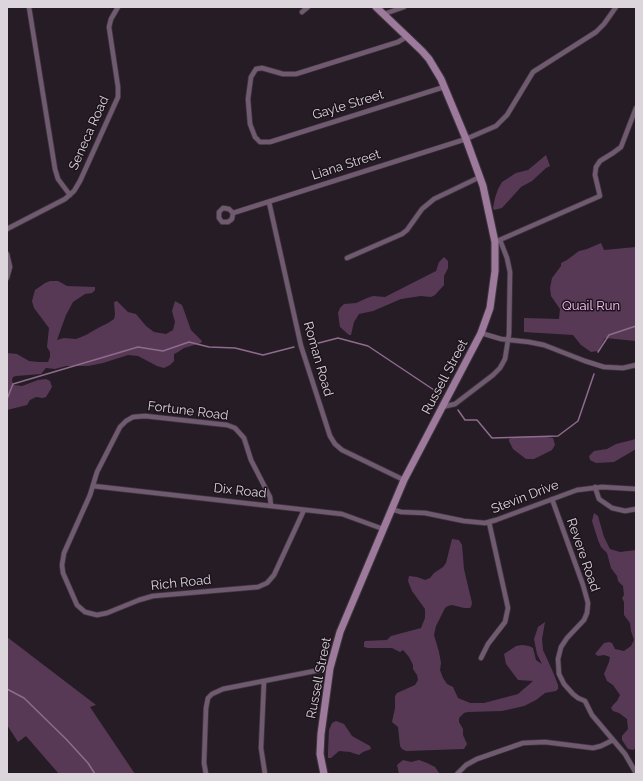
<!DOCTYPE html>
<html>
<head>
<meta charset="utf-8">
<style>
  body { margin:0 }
  #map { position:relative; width:643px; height:781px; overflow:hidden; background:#261c26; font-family:Raleway,sans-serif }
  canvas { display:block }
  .frame { position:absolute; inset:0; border:8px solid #dcd5dc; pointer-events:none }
</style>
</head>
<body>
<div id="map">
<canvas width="643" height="781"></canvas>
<div class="frame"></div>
</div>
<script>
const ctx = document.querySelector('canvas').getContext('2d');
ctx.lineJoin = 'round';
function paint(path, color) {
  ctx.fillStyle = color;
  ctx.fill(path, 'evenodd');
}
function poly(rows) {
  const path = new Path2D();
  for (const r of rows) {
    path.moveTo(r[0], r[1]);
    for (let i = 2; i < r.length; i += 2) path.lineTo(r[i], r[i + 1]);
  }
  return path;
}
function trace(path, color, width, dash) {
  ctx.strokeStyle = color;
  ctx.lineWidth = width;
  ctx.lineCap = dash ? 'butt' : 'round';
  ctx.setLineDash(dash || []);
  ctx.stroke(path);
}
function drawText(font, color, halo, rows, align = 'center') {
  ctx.font = font + ' Raleway,sans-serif';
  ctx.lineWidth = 3;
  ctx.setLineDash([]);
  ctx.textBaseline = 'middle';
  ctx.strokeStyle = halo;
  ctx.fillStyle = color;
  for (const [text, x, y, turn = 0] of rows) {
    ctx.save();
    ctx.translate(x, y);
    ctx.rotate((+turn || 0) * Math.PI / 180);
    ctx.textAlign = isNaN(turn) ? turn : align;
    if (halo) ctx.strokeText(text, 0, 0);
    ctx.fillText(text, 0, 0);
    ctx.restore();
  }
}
const green = poly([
  [546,155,550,166,546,168,532,181,521,187,502,208,494,210,493,208,495,198,498,189,502,182,516,173,528,170],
  [601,243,604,250,636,247,636,341,605,338,598,351,591,352,581,345,573,335,524,332,524,318,559,319,560,309,551,296,550,288,552,278,561,266,561,263,567,260,579,251,587,249],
  [444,257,448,261,448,268,444,276,444,285,435,295,431,297,421,296,401,299,373,311,359,314,354,322,351,335,349,335,340,327,338,313,340,308,344,304,356,303,367,298,373,296,385,297,436,271,439,262],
  [50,281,58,281,67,286,95,287,95,290,92,293,85,294,73,302,66,315,57,340,64,338,76,339,86,335,98,328,108,323,114,319,115,315,114,302,117,301,128,312,136,314,146,326,154,332,166,334,173,330,175,322,172,311,175,301,182,305,191,330,202,341,201,343,184,348,178,352,174,354,174,361,170,365,164,368,157,366,138,356,128,355,103,363,88,366,66,366,55,369,46,368,41,374,16,376,13,377,12,380,13,384,14,385,22,386,38,380,46,379,50,381,52,387,46,397,43,398,36,397,30,400,27,405,7,410,7,353,17,354,29,361,38,362,48,362,50,357,50,352,47,347,49,328,34,308,32,301,35,290,45,283],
  [540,436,553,438,555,445,552,450,534,459,526,459,513,449,509,441,509,439,514,437],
  [636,439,636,449,614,462,596,463,590,460,589,456,594,451,607,449,616,444],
  [594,513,598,516,604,537,610,549,620,552,636,550,636,748,633,750,628,749,622,740,622,736,628,729,627,719,619,713,613,711,611,708,613,705,617,701,620,695,613,685,607,681,604,674,609,662,610,657,604,655,598,656,595,654,604,643,609,642,612,643,615,649,624,651,631,646,634,640,631,631,630,623,624,615,624,602,622,598,624,595,623,586,618,581,617,576,611,568,607,553,601,547,598,540,592,521],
  [452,539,459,540,462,545,464,569,472,603,471,607,470,608,464,608,452,605,448,606,445,608,436,626,434,635,439,652,441,663,440,670,443,678,447,684,453,687,458,698,470,703,484,703,518,694,533,681,518,680,506,664,504,654,516,646,522,645,529,646,533,648,536,660,542,664,537,654,534,639,538,627,545,622,542,639,543,650,553,672,558,685,558,689,556,691,545,693,536,700,524,706,502,711,468,712,464,713,459,718,459,722,463,729,463,735,467,744,464,749,406,751,402,749,400,746,398,727,392,722,395,708,395,696,397,693,415,685,418,680,417,675,413,669,413,665,409,657,403,650,400,652,392,648,368,648,364,647,364,643,365,641,387,640,391,636,421,628,425,618,425,609,412,591,408,581,409,576,417,577,425,580,430,578,434,573,443,567,446,563],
  [7,637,96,705,90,707,135,774,59,774,26,736,18,742,7,725],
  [336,721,344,724,352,736,370,746,371,749,363,752,359,755,350,752,339,751,331,758,328,758,328,751,329,730,332,723],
  [403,760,411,762,419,760,427,763,435,767,439,773,399,774,397,765]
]);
const stream = poly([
  [311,345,338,338,368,346,440,394],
  [598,352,609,335,636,326],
  [7,399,13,384,138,347,163,351,189,342,209,347,235,348,263,355,294,347],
  [458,410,465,420,477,420,492,438,558,436,578,421,594,374],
  [7,689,24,698,66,739,88,763,95,774]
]);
const street = poly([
  [29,7,55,169,58,179,70,195],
  [302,12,308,7],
  [384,14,404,7],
  [408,36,398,42,296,74,283,74,262,68,256,69,251,77,248,99,250,124,255,137,260,142,270,142,444,87],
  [269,202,301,346,330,436,335,444,342,450,404,480],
  [233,213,232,219,228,222,222,222,219,218,219,212,223,208,229,209,233,213,466,139,496,126,507,115,533,72,596,32,604,24,616,7],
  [7,229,65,199,74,191,80,181,118,97,118,87,109,27,111,19,118,7],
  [495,242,600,196,595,175,596,167,600,161,613,153,621,147,636,108],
  [7,254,10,267,7,278],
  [347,258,402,234,407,230,422,209,434,199,480,177],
  [481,333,501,339,529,342,544,345,585,361,604,367,623,368,636,365],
  [442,407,455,404,493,375,500,368,505,359,509,334,510,272,507,258,500,240],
  [93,486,342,514,383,529],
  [595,487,599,499,612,508,625,511,636,509],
  [552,499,583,585,588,603,587,613,584,620,567,638,561,647,558,659,559,674,564,684,573,694,578,698,585,701,592,715,625,754,636,773],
  [271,506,270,497,251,460,244,438,235,428,227,425,145,416,133,417,126,421,120,427,97,472,90,495,64,553,62,565,63,573,77,605,85,612,97,615,107,613,139,600,153,596,258,587,267,583,274,575,304,510],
  [391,509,401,512,425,513,464,521,485,523,496,520,577,490,602,487,636,489],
  [481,658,488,644,505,622,508,608,489,522],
  [264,681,261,748,265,774],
  [206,774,204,763,206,708,208,698,212,694,223,689,330,668],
  [457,774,466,765,477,759,523,743,545,742,593,748,601,746,613,740]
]);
const secondary = poly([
  [324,774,320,754,321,734,330,668,340,632,404,480,481,333,490,308,495,271,495,242,483,186,466,139,441,79,429,59,422,51,376,7]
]);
const streetNames = [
  ["Gayle Street",348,105,-17],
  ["Seneca Road",89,133,-66],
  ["Liana Street",346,165,-18],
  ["Roman Road",318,359,74],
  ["Russell Street",445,377,-62],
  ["Fortune Road",188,411,7],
  ["Dix Road",240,491,6],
  ["Stevin Drive",525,497,-21],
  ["Revere Road",583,555,71],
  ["Rich Road",181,583,-6],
  ["Russell Street",319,678,-79]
];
const parkNames = [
  ["Quail Run",591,306]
];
paint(green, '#573956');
trace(stream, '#8f6b8e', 1.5);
trace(street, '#3f363f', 6);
trace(secondary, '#3f363f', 9);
trace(street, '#705a6f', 4.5);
trace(secondary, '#9d7a9c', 7);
drawText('13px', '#dcd5dc', '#1d131c', streetNames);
drawText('13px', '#fdc2fb', '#1d131c', parkNames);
</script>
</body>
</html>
